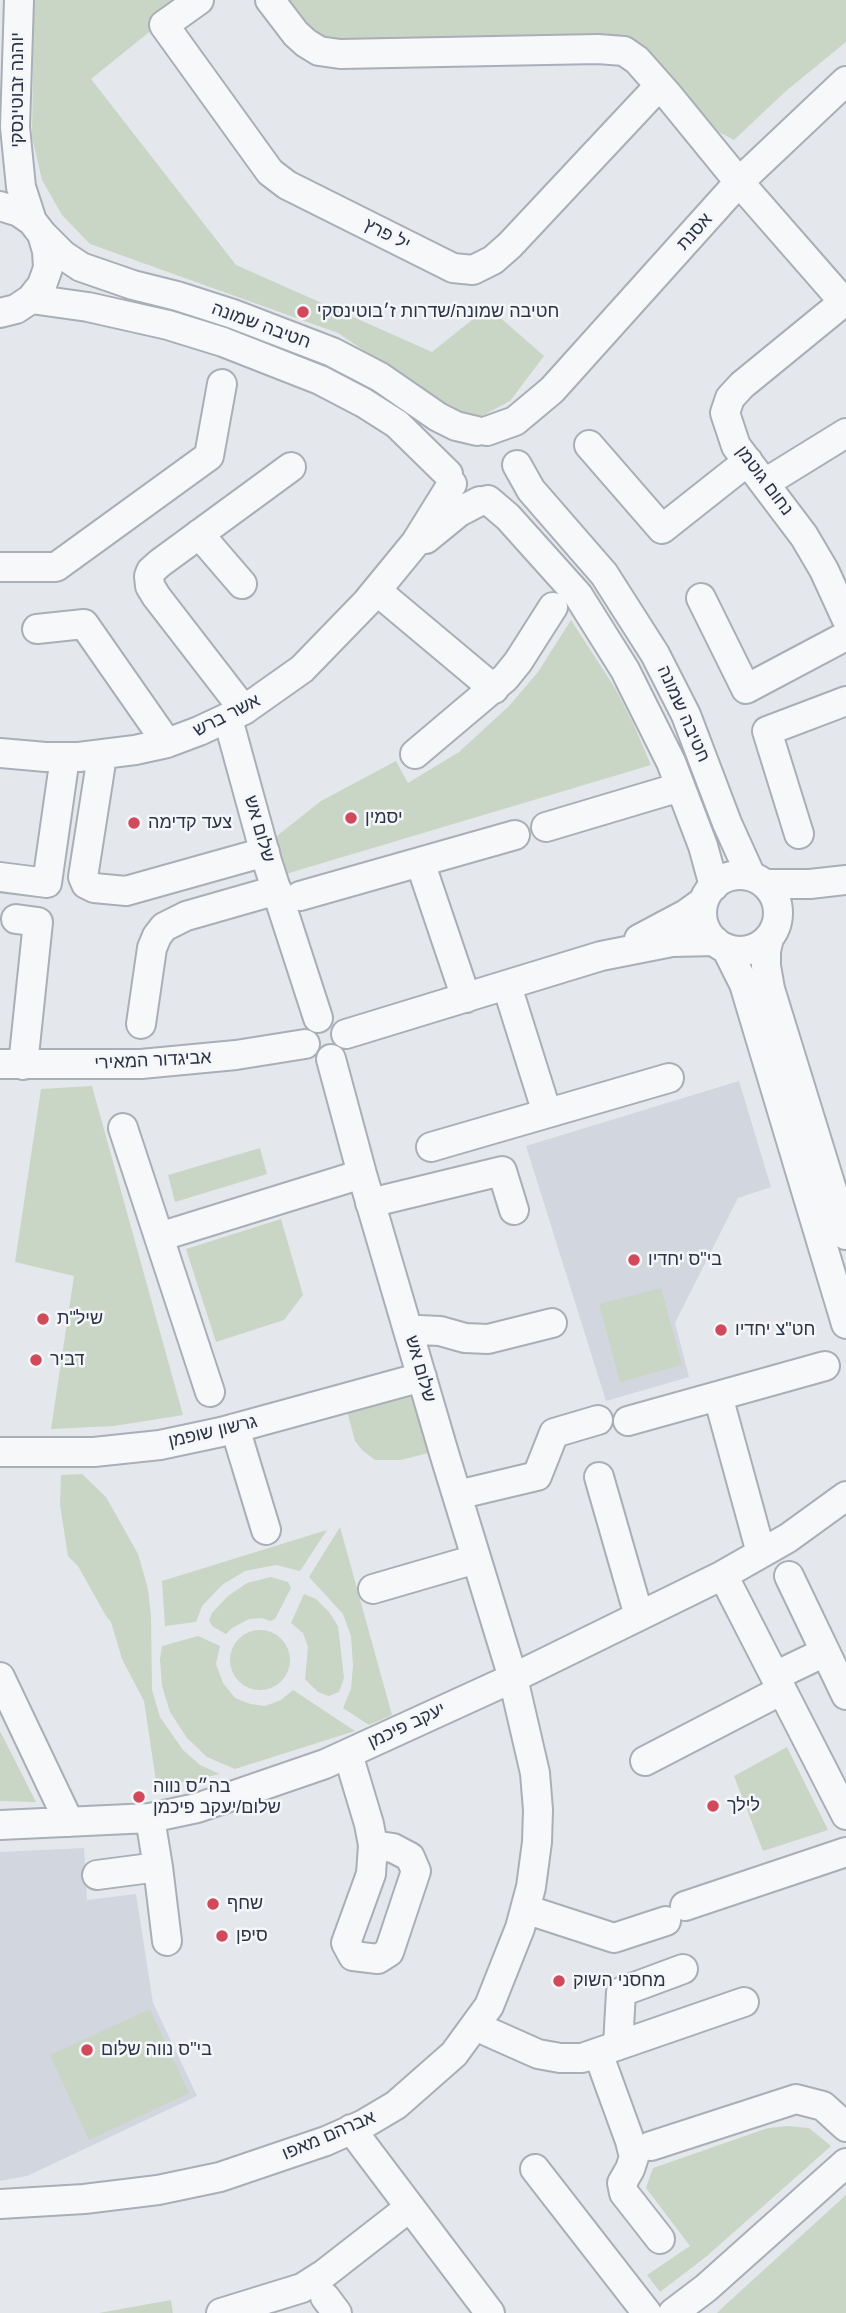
<!DOCTYPE html>
<html>
<head>
<meta charset="utf-8">
<style>
  body { margin:0 }
  canvas { display:block; background:#e4e7ec }
</style>
</head>
<body>
<canvas width="846" height="2313"></canvas>
<script>
const ctx = document.querySelector('canvas').getContext('2d');
ctx.lineJoin = 'round';
function paint(path, color) {
  ctx.fillStyle = color;
  ctx.fill(path, 'evenodd');
}
function poly(rows) {
  const path = new Path2D();
  for (const r of rows) {
    if (r.length === 3) {
      path.moveTo(r[0] + r[2], r[1]);
      path.arc(r[0], r[1], r[2], 0, 2 * Math.PI);
      continue;
    }
    path.moveTo(r[0], r[1]);
    for (let i = 2; i < r.length; i += 2) path.lineTo(r[i], r[i + 1]);
  }
  return path;
}
function trace(path, color, width, dash) {
  ctx.strokeStyle = color;
  ctx.lineWidth = width;
  ctx.lineCap = dash ? 'butt' : 'round';
  ctx.setLineDash(dash || []);
  ctx.stroke(path);
}
function drawText(font, color, halo, rows, align = 'center') {
  ctx.font = font + ' Helvetica,Heebo,sans-serif';
  ctx.lineWidth = 5;
  ctx.setLineDash([]);
  ctx.textBaseline = 'middle';
  ctx.strokeStyle = halo;
  ctx.fillStyle = color;
  for (const [text, x, y, turn = 0] of rows) {
    ctx.save();
    ctx.translate(x, y);
    ctx.rotate((+turn || 0) * Math.PI / 180);
    ctx.textAlign = isNaN(turn) ? turn : align;
    if (halo) ctx.strokeText(text, 0, 0);
    ctx.fillText(text, 0, 0);
    ctx.restore();
  }
}
const built = poly([
  [739,1081,771,1187,738,1198,675,1323,689,1377,606,1401,526,1146],
  [84,1848,87,1900,136,1894,153,2003,197,2096,27,2176,0,2181,0,1852]
]);
const green = poly([
  [34,0,189,0,91,79,236,265,432,352,488,307,544,356,510,401,480,417,454,411,338,333,90,244,62,215,42,180,32,137],
  [283,0,846,0,846,42,786,91,734,140,719,132,640,43,615,35,345,39,323,41,299,21],
  [571,620,615,688,633,723,651,765,279,876,268,843,321,801,396,761,408,783,459,752,509,706,538,672],
  [92,1086,183,1415,114,1426,51,1429,74,1276,15,1262,41,1089],
  [260,1148,267,1174,175,1202,168,1175],
  [281,1219,303,1295,284,1320,216,1342,186,1249],
  [661,1288,682,1365,620,1382,599,1304],
  [414,1393,436,1451,401,1460,375,1460,362,1450,355,1441,346,1407],
  [82,1474,106,1497,138,1554,148,1589,151,1617,152,1690,160,1717,183,1750,200,1765,220,1774,157,1788,144,1701,122,1659,111,1622,106,1616,78,1566,68,1556,60,1505,61,1475],
  [340,1527,392,1715,369,1725,343,1708,351,1689,353,1665,351,1636,343,1614,309,1577],
  [327,1530,300,1571,276,1565,245,1571,222,1585,202,1606,196,1622,165,1626,162,1581],
  [271,1577,288,1582,291,1588,275,1619,270,1621,262,1618,249,1619,232,1628,226,1634,212,1626,209,1620,212,1613,228,1596,247,1583],
  [304,1594,316,1599,329,1612,338,1626,344,1678,339,1692,329,1696,318,1692,305,1679,308,1647,303,1633,291,1623],
  [260,1660,30],
  [198,1636,220,1646,216,1664,223,1683,235,1698,250,1704,265,1706,281,1700,293,1690,355,1731,235,1769,207,1757,187,1738,170,1712,162,1686,160,1659,162,1646],
  [0,1731,36,1802,0,1801],
  [787,1747,828,1830,763,1851,734,1776],
  [150,2009,189,2093,89,2140,50,2055],
  [788,2126,809,2128,831,2146,707,2256,660,2292,647,2275,690,2246,646,2188,653,2168,768,2128],
  [846,2195,846,2313,717,2313,722,2308],
  [171,2300,173,2313,99,2313]
]);
const minor = poly([
  [19,0,15,127,21,187,32,221],
  [199,0,164,25,270,172,287,185,453,268,473,270,493,260,510,245,659,86],
  [270,0,296,34,306,43,319,51,340,54,598,49,624,51,637,60,668,95,739,182,843,301],
  [0,206,19,212,32,221,42,234,47,251,48,268,42,285,31,299,16,309,0,313],
  [42,234,63,255,81,267,133,285,177,296,233,314,332,352,380,377,438,417,456,426,477,431],
  [31,299,88,307,168,325,223,342,320,380,364,403,397,424,448,474],
  [846,300,742,385,730,398,725,413,736,446,804,536,824,570,846,618],
  [487,431,515,421,552,390,739,182,846,81],
  [589,445,662,529,748,461],
  [517,465,531,490,604,574,655,654,686,715,727,823,751,876],
  [765,483,846,433],
  [488,500,508,517,578,595,625,670,671,762,703,846,714,886],
  [199,534,242,584],
  [426,539,459,512,480,501],
  [0,567,56,567,209,456,222,384],
  [377,591,494,689],
  [701,598,746,689,846,636],
  [37,629,84,624,167,743],
  [244,710,156,596,150,586,149,576,151,571,160,563,291,467],
  [228,719,267,861,318,1018],
  [0,753,46,757,79,757,135,750,167,743,199,731,244,710,302,669,366,603,416,542,452,484],
  [415,754,505,678,518,662,553,607],
  [102,756,83,877,86,884,94,888,126,891,265,852],
  [546,827,680,787],
  [799,834,767,731,846,701],
  [420,862,466,998],
  [740,913,38],
  [0,877,47,883,65,757],
  [765,884,810,884,846,880],
  [300,896,515,835],
  [16,919,38,922,23,1065],
  [769,938,766,951,766,966,770,989,846,1235],
  [639,939,686,914,704,901],
  [726,948,744,984,846,1324],
  [507,986,547,1113],
  [141,1024,152,948,157,936,164,927,186,916,277,890],
  [346,1034,601,956,672,942,715,941],
  [0,1064,141,1064,236,1055,305,1044],
  [123,1128,210,1392],
  [431,1147,669,1078],
  [370,1203,502,1171,514,1210],
  [159,1237,362,1174],
  [409,1331,419,1330,440,1331,465,1338,488,1339,552,1323],
  [718,1396,761,1553],
  [628,1421,825,1366],
  [235,1428,266,1530],
  [0,1452,94,1452,160,1445,221,1432,422,1377],
  [599,1477,639,1616],
  [457,1495,537,1476,554,1433,598,1420],
  [723,1575,846,1815],
  [789,1576,846,1695],
  [373,1589,476,1559],
  [775,1676,825,1652],
  [0,1677,69,1822],
  [348,1754,369,1824,373,1845,371,1874,346,1943,353,1956,378,1959,389,1952,416,1871,410,1857,393,1848,373,1845],
  [645,1761,782,1690],
  [0,1825,150,1818,197,1808,325,1764,513,1678,723,1575,788,1538,846,1496],
  [158,1867,167,1941],
  [97,1875,158,1867,150,1818],
  [685,1906,846,1852],
  [525,1909,614,1938,666,1921],
  [475,2026,538,2054,560,2058,582,2058,744,2002],
  [618,2045,621,1992,683,1969],
  [598,2053,630,2141,634,2157,630,2169,622,2183,624,2193,660,2239],
  [351,2129,490,2313],
  [651,2146,796,2099,823,2106,846,2127],
  [535,2169,647,2313],
  [0,2204,84,2199,158,2190,220,2177,326,2141,364,2124,396,2105,454,2054,489,2006,520,1928,531,1887,537,1842,538,1810,535,1773,513,1678,444,1453,362,1174,331,1059],
  [325,2297,337,2313],
  [221,2313,302,2288,324,2274,410,2207],
  [673,2313,706,2288,846,2163]
]);
const markers = [
  [303,312,7,"#d1495b"],
  [351,818,7,"#d1495b"],
  [134,823,7,"#d1495b"],
  [634,1260,7,"#d1495b"],
  [43,1319,7,"#d1495b"],
  [721,1330,7,"#d1495b"],
  [36,1360,7,"#d1495b"],
  [139,1797,7,"#d1495b"],
  [713,1806,7,"#d1495b"],
  [213,1904,7,"#d1495b"],
  [222,1936,7,"#d1495b"],
  [559,1981,7,"#d1495b"],
  [87,2050,7,"#d1495b"]
];
const streetNames = [
  ["יוהנה זבוטינסקי",18,90,-90],
  ["אסנת",695,232,-48],
  ["יל פרץ",387,235,27],
  ["חטיבה שמונה",261,326,20],
  ["נחום גוטמן",764,481,53],
  ["חטיבה שמונה",683,714,66],
  ["אשר ברש",227,716,-27],
  ["שלום אש",259,829,74],
  ["אביגדור המאירי",153,1061,-3],
  ["שלום אש",420,1369,74],
  ["גרשון שופמן",213,1432,-13],
  ["יעקב פיכמן",407,1726,-25],
  ["אברהם מאפו",329,2136,-23]
];
const poiNames = [
  ["חטיבה שמונה/שדרות ז׳בוטינסקי",317,312],
  ["יסמין",365,818],
  ["צעד קדימה",148,823],
  ["בי\"ס יחדיו",648,1260],
  ["שיל\"ת",57,1319],
  ["חט\"צ יחדיו",735,1330],
  ["דביר",50,1360],
  ["בה״ס נווה",153,1787],
  ["שלום/יעקב פיכמן",153,1808],
  ["לילך",727,1806],
  ["שחף",227,1904],
  ["סיפן",236,1936],
  ["מחסני השוק",573,1981],
  ["בי\"ס נווה שלום",101,2050]
];
paint(built, '#d2d6de');
paint(green, '#c9d6c5');
trace(minor, '#a9aeb7', 32);
trace(minor, '#f7f8fa', 28);
for (const [x, y, r, color] of markers) {
  const dot = new Path2D();
  dot.arc(x, y, r, 0, 2 * Math.PI);
  ctx.fillStyle = color;
  ctx.fill(dot);
  trace(dot, '#f4f6f9', 2.5);
}
drawText('18px', '#2b3445', '#f4f6f9', streetNames);
drawText('18px', '#2b3445', '#f4f6f9', poiNames, 'left');
</script>
</body>
</html>
